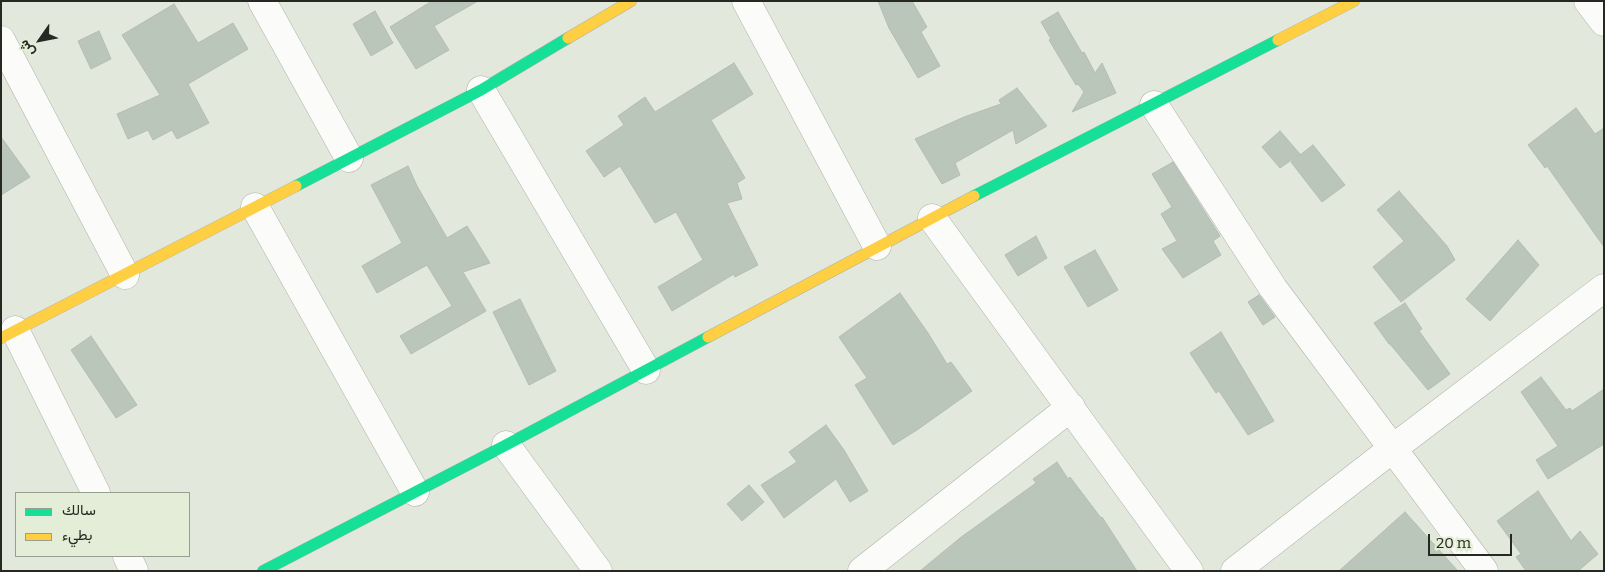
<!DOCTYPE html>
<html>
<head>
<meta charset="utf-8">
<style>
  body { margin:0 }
  #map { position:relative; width:1605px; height:572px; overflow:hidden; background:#e3e8dc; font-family:Bitter,Vazirmatn,serif }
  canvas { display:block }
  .frame { position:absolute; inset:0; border:2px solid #262921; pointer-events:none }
  .legend { position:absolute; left:15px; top:492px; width:175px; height:65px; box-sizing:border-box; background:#e4edd7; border:1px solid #989f8e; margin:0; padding:6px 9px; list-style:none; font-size:15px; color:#262921 }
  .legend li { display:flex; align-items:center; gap:10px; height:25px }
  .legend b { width:25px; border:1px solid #989f8e }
  .north { position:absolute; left:15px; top:15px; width:50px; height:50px; -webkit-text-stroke:4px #e4edd7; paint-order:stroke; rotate:237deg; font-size:14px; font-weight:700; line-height:20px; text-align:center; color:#262921 }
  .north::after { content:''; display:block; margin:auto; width:18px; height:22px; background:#262921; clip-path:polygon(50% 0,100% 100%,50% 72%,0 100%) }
  .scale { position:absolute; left:1428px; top:534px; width:84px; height:22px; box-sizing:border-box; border:2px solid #262921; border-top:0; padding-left:6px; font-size:15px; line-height:18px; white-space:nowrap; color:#262921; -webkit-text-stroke:4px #e4edd7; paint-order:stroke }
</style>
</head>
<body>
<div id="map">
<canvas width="1605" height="572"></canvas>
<div class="frame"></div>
<ul class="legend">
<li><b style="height:6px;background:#16e098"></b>سالك</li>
<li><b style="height:6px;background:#ffcf43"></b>بطيء</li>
</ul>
<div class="north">ش</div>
<div class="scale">20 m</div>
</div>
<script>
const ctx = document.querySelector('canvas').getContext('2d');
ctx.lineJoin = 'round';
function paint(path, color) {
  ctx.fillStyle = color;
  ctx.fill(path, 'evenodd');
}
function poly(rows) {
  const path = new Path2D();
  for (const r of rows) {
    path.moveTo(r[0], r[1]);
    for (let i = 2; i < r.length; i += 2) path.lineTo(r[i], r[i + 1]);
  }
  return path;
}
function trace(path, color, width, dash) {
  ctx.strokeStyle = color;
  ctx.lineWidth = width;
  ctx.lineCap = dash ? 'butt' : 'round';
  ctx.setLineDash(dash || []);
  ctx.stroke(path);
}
const building = poly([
  [432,1,478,1,434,26,449,50,416,69,390,27,432,1],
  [878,1,912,1,927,27,921,32,940,66,918,78,889,28,878,1],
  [174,4,198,43,233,23,248,49,188,84,209,123,177,139,172,130,153,140,148,130,128,139,117,114,160,95,122,35,174,4],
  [375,11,393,43,371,56,353,24,375,11],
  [1058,12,1082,53,1084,52,1095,73,1102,63,1116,93,1072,112,1084,92,1078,84,1076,85,1049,40,1051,39,1041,22,1058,12],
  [99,31,111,59,91,69,78,41,99,31],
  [734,63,753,94,711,120,745,178,737,183,742,199,727,203,758,265,735,277,734,274,672,311,658,287,703,260,676,212,655,223,620,166,604,177,586,151,624,125,618,116,645,97,655,112,734,63],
  [1017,88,1047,126,1016,144,1013,130,955,163,960,175,942,184,915,139,964,117,1001,104,999,100,1017,88],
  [1576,108,1595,134,1604,128,1604,247,1547,166,1545,168,1528,145,1576,108],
  [1280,131,1300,154,1280,168,1262,147,1280,131],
  [1,137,30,177,1,195,1,137],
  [1313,145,1345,185,1322,202,1291,162,1313,145],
  [1173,162,1220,236,1213,241,1221,255,1183,278,1162,249,1177,241,1161,214,1172,207,1152,174,1173,162],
  [408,166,417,186,447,238,467,226,490,263,463,272,486,311,411,354,400,336,452,306,427,265,377,293,362,266,402,243,371,185,408,166],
  [1399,191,1447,246,1455,260,1401,302,1373,267,1404,241,1377,210,1399,191],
  [1036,236,1047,258,1018,276,1005,255,1036,236],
  [1518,240,1539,265,1490,321,1466,299,1518,240],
  [1095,250,1118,290,1088,307,1064,267,1095,250],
  [900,293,928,333,947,364,951,362,972,391,917,430,893,445,855,385,867,378,839,337,900,293],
  [1259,295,1275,317,1263,325,1248,302,1259,295],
  [520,299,556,371,529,385,493,312,520,299],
  [1405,303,1422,329,1419,331,1450,374,1428,390,1390,344,1389,344,1374,323,1405,303],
  [1221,332,1274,421,1248,435,1219,391,1216,393,1190,353,1221,332],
  [91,336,137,405,116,418,71,350,91,336],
  [1541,377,1566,410,1570,408,1572,411,1604,389,1604,444,1548,479,1536,460,1558,446,1521,392,1541,377],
  [826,425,844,450,868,491,850,502,836,479,784,518,761,485,797,462,789,452,826,425],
  [1057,462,1068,479,1070,477,1101,518,1102,517,1137,571,920,571,960,538,1036,483,1033,479,1057,462],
  [749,485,764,502,742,521,727,504,749,485],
  [1538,491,1571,541,1580,531,1598,554,1578,571,1526,571,1516,557,1521,554,1497,521,1538,491],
  [1405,512,1458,571,1339,571,1405,512]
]);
const street = poly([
  [262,1,349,158],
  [746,1,877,246],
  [1588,1,1604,22],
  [1,40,125,275],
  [481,90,646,370],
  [1154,105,1273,288,1484,571],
  [255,207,415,492],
  [932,218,1189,571],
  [15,330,96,493],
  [506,445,598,571],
  [127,556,134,571],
  [862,571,1071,407],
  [1235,571,1392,449,1604,288]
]);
const fast = poly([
  [296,186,481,90,568,38],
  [974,196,1278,40],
  [263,571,506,445,708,337]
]);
const slow = poly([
  [568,38,631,1],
  [1278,40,1354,1],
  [708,337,974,196],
  [1,338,296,186]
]);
paint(building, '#bbc6ba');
trace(building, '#b5bbb3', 1);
trace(street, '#afb2a9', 29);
trace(fast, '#afb2a9', 12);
trace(slow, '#afb2a9', 12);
trace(street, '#fbfcfa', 28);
trace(fast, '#16e098', 11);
trace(slow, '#ffcf43', 11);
</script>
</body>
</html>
